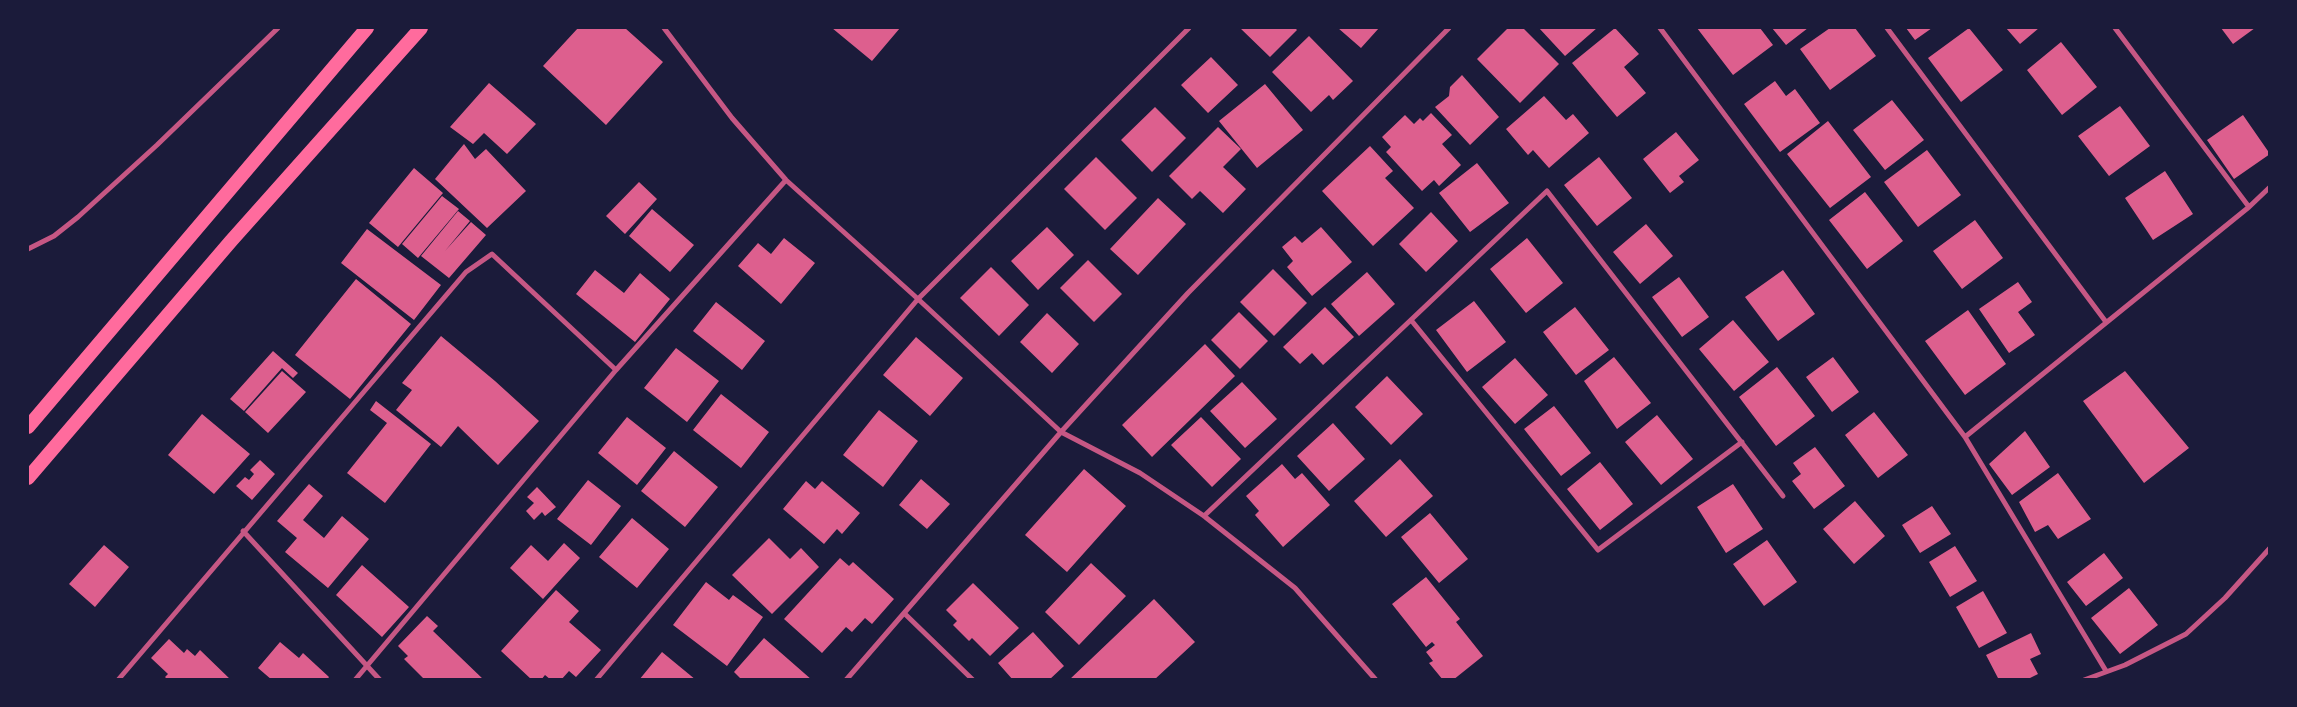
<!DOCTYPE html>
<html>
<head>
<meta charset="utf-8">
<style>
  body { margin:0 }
  #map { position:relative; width:2297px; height:707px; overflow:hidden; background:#1b1b3a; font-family:Signika,sans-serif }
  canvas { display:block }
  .frame { position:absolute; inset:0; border:29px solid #1b1b3a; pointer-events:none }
</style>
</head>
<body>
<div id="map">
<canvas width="2297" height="707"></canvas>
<div class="frame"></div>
</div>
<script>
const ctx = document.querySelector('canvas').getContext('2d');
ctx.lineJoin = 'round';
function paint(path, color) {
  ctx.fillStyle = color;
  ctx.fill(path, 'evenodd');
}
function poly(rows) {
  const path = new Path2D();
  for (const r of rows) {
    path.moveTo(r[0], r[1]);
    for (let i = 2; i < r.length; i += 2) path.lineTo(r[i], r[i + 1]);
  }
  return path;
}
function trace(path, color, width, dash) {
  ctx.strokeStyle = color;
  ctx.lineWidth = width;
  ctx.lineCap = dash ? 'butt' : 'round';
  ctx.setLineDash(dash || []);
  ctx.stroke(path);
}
const building = poly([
  [578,28,625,28,663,62,606,125,543,66],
  [832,28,900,28,872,61],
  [1240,28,1295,28,1297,30,1270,57],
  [1338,28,1379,28,1361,48],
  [1508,28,1523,28,1559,64,1520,103,1477,59],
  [1539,28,1597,28,1565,56],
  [1615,28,1639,54,1624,67,1646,93,1617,117,1572,63],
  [1697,28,1760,28,1773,45,1733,75],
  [1772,28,1808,28,1786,45],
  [1830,28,1855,28,1876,56,1830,90,1800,49],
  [1906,28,1932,28,1915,40],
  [1969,28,2003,70,1961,102,1928,58],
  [2006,28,2039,28,2020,44],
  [2221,28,2255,28,2233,44],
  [1309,36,1353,81,1333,100,1329,95,1311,112,1272,72],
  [2061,42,2097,87,2062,115,2027,70],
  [1211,57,1238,85,1208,113,1181,85],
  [1462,75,1499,117,1470,145,1435,107,1449,96,1450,87],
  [1775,81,1786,96,1795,89,1820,123,1780,152,1744,104],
  [489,83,536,124,507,154,484,133,473,144,450,127],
  [1265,84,1303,130,1257,168,1219,121],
  [1544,96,1566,120,1573,114,1589,133,1549,168,1533,150,1528,155,1506,129],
  [1892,100,1924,140,1885,170,1853,130],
  [2120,106,2150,146,2109,176,2078,136],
  [1155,107,1186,138,1152,172,1121,140],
  [1431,113,1452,135,1442,144,1461,165,1439,186,1434,180,1422,191,1386,152,1391,147,1382,137,1405,115,1414,124,1420,118,1423,121],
  [2243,115,2270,154,2234,179,2207,140],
  [1828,121,1871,177,1830,208,1787,154],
  [1218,127,1241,149,1223,167,1246,189,1223,213,1200,191,1192,199,1169,176],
  [1676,132,1699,160,1679,176,1684,182,1670,193,1643,159],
  [464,144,475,159,486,149,526,191,487,228,435,179],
  [1370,146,1393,171,1385,178,1414,208,1373,246,1322,191],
  [1927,150,1961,195,1918,227,1884,182],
  [1096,157,1137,198,1105,230,1064,189],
  [1599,157,1632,198,1597,226,1564,185],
  [1477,163,1509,203,1470,232,1439,193],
  [414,168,443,193,398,247,369,223],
  [2165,171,2193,214,2153,240,2125,198],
  [639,182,657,199,625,234,606,216],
  [1865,192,1903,241,1867,269,1829,220],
  [442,196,459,209,418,258,402,244],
  [1158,198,1186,224,1138,275,1110,249],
  [652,209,694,245,670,272,629,236],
  [458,211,470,221,445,251,471,222,486,235,449,278,421,256],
  [1431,212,1458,241,1426,272,1399,244],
  [1975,220,2003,258,1962,289,1933,251],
  [1646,224,1673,256,1640,284,1613,252],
  [1047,227,1074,255,1038,290,1011,261],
  [1321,227,1352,262,1312,296,1287,267,1293,261,1282,247,1295,236,1302,243],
  [367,229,441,285,414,320,341,263],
  [784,238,815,263,781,304,738,266,758,243,771,254],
  [1527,238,1563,283,1526,313,1490,269],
  [1088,260,1122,294,1094,322,1060,288],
  [991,267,1029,305,999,336,960,298],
  [1273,269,1307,303,1274,336,1240,302],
  [595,270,624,293,640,273,670,299,635,342,576,294],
  [1783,270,1815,314,1778,341,1745,297],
  [1367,272,1395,304,1359,336,1331,304],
  [1679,277,1709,317,1682,337,1652,297],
  [356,279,411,324,350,399,295,355],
  [2018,282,2032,302,2018,312,2035,335,2009,353,1979,309],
  [1474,301,1506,342,1467,372,1436,330],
  [716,302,765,341,742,370,693,331],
  [1325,307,1354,337,1323,365,1312,353,1300,364,1283,347],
  [1575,307,1609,350,1576,375,1543,332],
  [1968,310,2006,364,1965,395,1925,341],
  [1239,312,1268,341,1240,369,1211,340],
  [1047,313,1079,344,1052,373,1020,342],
  [1733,320,1769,362,1734,391,1699,349],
  [441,336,495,381,539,421,498,465,458,426,441,447,396,410,412,390,402,383],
  [916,337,963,378,930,416,883,375],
  [1205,344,1235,376,1152,457,1122,425],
  [676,348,719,381,687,422,644,388],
  [273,351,298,373,293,378,282,368,244,411,230,399],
  [1614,357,1651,403,1617,429,1584,381],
  [1833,357,1859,392,1832,412,1806,377],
  [1515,358,1548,395,1515,424,1482,387],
  [1777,367,1815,416,1776,446,1739,397],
  [282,371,306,392,268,433,245,412],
  [2125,371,2189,448,2144,483,2083,401],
  [1387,376,1423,414,1391,445,1355,407],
  [1242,382,1277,419,1245,448,1210,411],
  [721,394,769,432,741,468,693,430],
  [376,401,431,444,385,503,347,473,387,423,370,410],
  [1554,406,1591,453,1561,476,1524,429],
  [879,410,918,441,883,487,843,455],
  [1874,412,1908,455,1878,478,1845,435],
  [202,414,250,454,214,494,168,455],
  [1657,415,1693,459,1661,485,1625,442],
  [627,417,666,448,637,485,598,453],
  [1201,417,1241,459,1212,487,1171,445],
  [1333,423,1365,459,1329,491,1297,456],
  [2025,431,2050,467,2012,495,1989,464],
  [1815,447,1845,486,1814,509,1792,481,1801,474,1793,463],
  [674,451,718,487,685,527,641,491],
  [1400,459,1433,496,1386,537,1354,501],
  [260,460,275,474,252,500,236,486,245,477,249,480,254,474,250,470],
  [1600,462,1633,504,1600,530,1567,489],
  [1282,464,1295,479,1302,473,1330,505,1283,547,1255,515,1259,511,1246,496],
  [1084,469,1126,506,1067,572,1025,535],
  [2058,473,2091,519,2058,539,2048,525,2035,532,2019,502],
  [921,479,950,504,927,529,899,505],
  [588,480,621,506,591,545,557,519],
  [806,481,815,489,822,481,860,513,842,534,837,529,824,544,783,509],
  [309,484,323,496,303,520,324,538,342,516,369,539,328,588,285,552,297,538,277,521],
  [1733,484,1763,529,1726,553,1697,507],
  [537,487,556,507,545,516,542,512,534,520,526,511,534,503,527,497],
  [1855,501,1885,536,1854,564,1823,529],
  [1932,506,1951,534,1920,553,1902,525],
  [1430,513,1468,559,1439,583,1401,537],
  [632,518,669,549,637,588,599,557],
  [769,538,790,559,801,548,819,567,772,614,732,575],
  [1767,540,1797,582,1764,606,1733,564],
  [564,543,580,558,543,599,510,568,531,545,548,561],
  [104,545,129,567,95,607,69,584],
  [1955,546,1977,581,1950,597,1929,562],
  [2104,553,2123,578,2086,606,2067,582],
  [840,558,849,566,853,562,894,599,872,624,865,618,852,632,846,627,822,653,784,619],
  [1091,563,1126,596,1079,645,1045,612],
  [362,565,409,607,382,637,336,595],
  [1426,577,1460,619,1456,622,1483,656,1453,680,1443,680,1429,663,1433,661,1426,652,1435,645,1432,642,1426,647,1392,604],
  [706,582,729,600,733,595,763,617,727,666,673,625],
  [973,583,1019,628,990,656,972,638,969,641,953,625,957,621,946,610],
  [2129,588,2158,625,2120,654,2091,618],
  [556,590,579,611,569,622,601,650,576,677,569,671,561,680,551,680,545,675,541,680,532,680,501,651],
  [1983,591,2007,633,1979,648,1956,607],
  [1154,599,1195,642,1154,680,1069,680],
  [427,616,438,626,433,631,484,680,425,680,404,659,408,656,398,646],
  [1033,632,1064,666,1049,680,1013,680,998,663],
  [2031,633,2041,654,2030,659,2038,674,2026,680,1999,680,1986,655],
  [764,638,812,680,742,680,734,672],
  [169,639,184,653,187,649,195,656,200,650,231,680,168,680,165,677,168,674,151,658],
  [280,642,299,658,303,653,329,677,327,680,272,680,258,668],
  [662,652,696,680,639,680]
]);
const minor = poly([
  [664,28,732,118,786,180,918,299,1061,432,1140,473,1204,516,1295,588,1376,680],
  [1660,28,1965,437,2249,207,2270,187],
  [1887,28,2106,322],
  [2115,28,2249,207],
  [28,249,54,236,78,217,157,145,278,28],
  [1411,320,1598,550,1742,442],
  [1965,437,2106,671],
  [1204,516,1547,191,1783,496],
  [243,531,380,680],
  [904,613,973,680],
  [118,680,466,272,492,254,616,370,786,180],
  [355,680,616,370],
  [596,680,918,299,1189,28],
  [846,680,1061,432,1188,293,1449,28],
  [2084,680,2125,665,2186,634,2225,598,2270,548]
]);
const trunk = poly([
  [28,427,367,28],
  [28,478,231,241,421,28]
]);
paint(building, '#dd5f8e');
trace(minor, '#c65784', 5);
trace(trunk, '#ff6b9d', 14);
</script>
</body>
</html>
